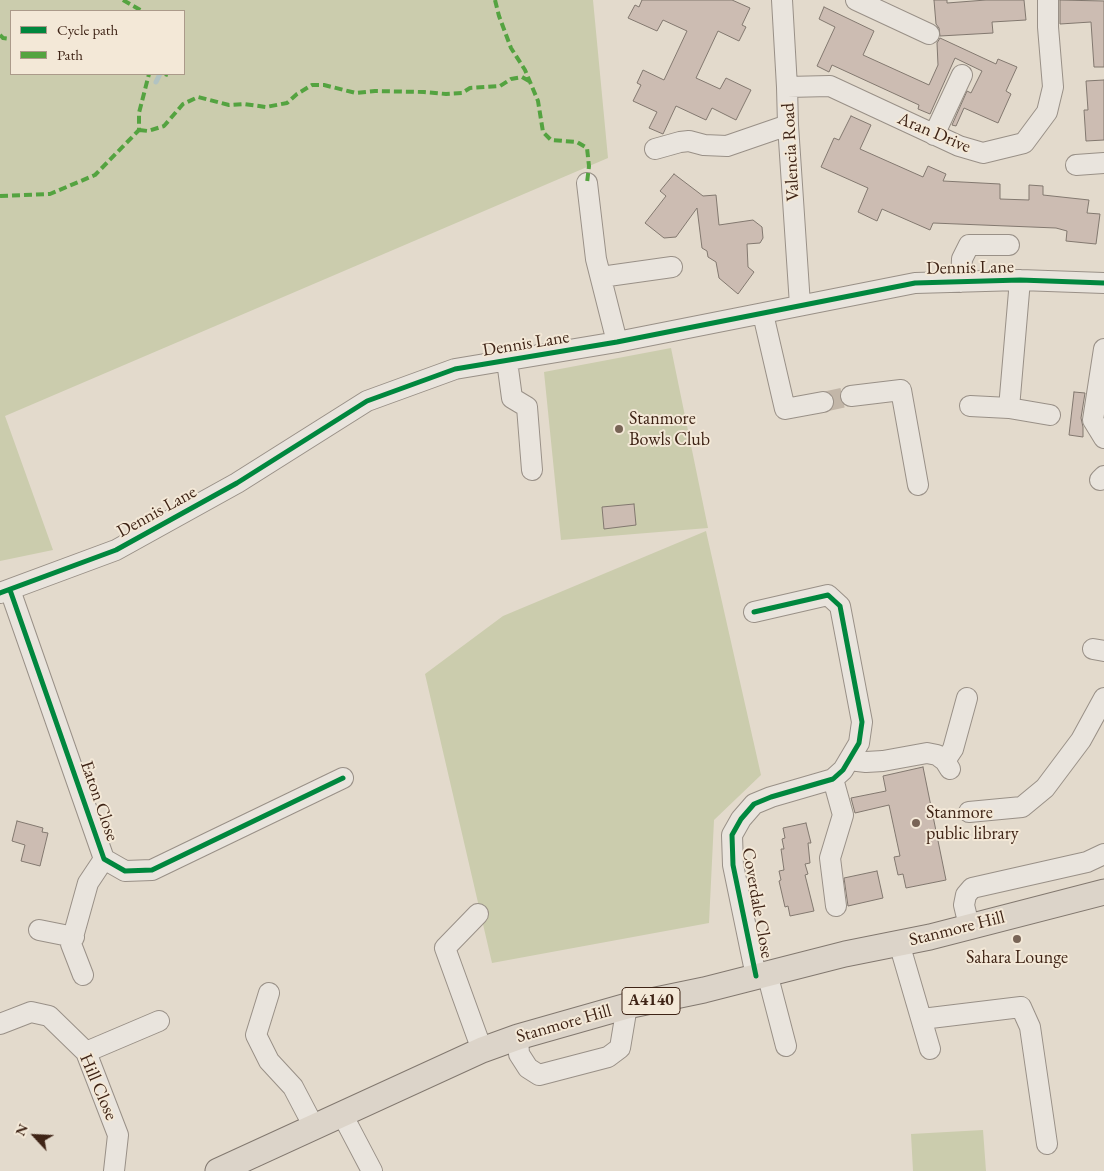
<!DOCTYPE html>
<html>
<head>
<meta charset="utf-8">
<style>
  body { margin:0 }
  #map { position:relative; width:1104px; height:1171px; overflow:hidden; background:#e3dacc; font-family:"EB Garamond",serif }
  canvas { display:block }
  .legend { position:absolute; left:10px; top:10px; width:175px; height:65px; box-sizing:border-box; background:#f3e8d7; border:1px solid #ab9a8a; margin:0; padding:6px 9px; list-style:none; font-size:15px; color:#3f2416 }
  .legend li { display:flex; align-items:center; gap:10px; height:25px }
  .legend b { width:25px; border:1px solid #ab9a8a }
  .north { position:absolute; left:10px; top:1111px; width:50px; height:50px; -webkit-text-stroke:4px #f3e8d7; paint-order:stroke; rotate:295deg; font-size:14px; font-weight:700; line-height:20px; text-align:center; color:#3f2416 }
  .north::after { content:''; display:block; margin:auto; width:18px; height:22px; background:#3f2416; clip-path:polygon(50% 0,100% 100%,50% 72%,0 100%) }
</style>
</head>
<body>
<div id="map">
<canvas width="1104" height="1171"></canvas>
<ul class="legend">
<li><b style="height:6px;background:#00873e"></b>Cycle path</li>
<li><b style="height:6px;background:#54a340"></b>Path</li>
</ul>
<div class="north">N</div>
</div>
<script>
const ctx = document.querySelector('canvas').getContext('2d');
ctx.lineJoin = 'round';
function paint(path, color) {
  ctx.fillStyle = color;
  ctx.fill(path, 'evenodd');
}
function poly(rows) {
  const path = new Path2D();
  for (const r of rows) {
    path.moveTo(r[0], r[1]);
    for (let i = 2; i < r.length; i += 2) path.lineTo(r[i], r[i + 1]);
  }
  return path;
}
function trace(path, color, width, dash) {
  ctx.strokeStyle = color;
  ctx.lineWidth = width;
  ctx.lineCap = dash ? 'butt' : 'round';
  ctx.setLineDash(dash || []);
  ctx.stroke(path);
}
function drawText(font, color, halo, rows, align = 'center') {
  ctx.font = font + ' "EB Garamond",serif';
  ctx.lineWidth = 4;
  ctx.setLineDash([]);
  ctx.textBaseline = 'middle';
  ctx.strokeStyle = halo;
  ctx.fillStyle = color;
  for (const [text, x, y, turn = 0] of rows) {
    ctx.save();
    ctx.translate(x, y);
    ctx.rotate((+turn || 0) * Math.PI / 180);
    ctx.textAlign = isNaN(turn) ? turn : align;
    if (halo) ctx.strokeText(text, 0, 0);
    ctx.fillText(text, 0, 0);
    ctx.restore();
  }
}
const green = poly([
  [0,0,593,0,608,158,5,416,53,550,0,561],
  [11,11,184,11,184,74,11,74],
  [671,348,708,528,561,540,544,372],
  [706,531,761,775,714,820,709,923,492,963,425,674,503,616],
  [983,1130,986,1171,913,1171,911,1134]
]);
const stream = poly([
  [156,82,160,74]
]);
const building = poly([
  [642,0,732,0,750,8,742,25,746,27,739,41,718,31,696,78,720,89,726,78,751,90,736,120,712,108,706,120,676,106,663,134,649,128,657,112,633,101,641,85,637,83,643,70,664,80,687,31,663,20,657,31,628,18,635,5,639,7,642,0],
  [934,0,947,0,947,3,986,0,1024,0,1026,20,992,22,993,33,940,36,939,28,936,24,934,0],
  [1060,0,1104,1,1104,67,1094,67,1091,22,1060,24,1060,0],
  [824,7,874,31,863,55,929,85,938,65,937,43,940,38,996,64,998,59,1017,67,1006,91,1011,94,998,123,964,108,956,126,952,125,967,91,971,93,982,71,955,58,930,114,918,109,919,105,832,65,829,72,817,66,835,27,819,19,824,7],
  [1104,80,1104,140,1086,141,1084,110,1088,110,1086,81,1104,80],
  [851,116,871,125,860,149,923,177,928,166,946,174,943,181,1000,184,1000,199,1029,200,1029,185,1043,186,1043,195,1089,200,1087,213,1100,214,1096,244,1066,241,1067,231,1056,228,933,223,930,230,882,209,877,221,858,212,868,188,821,167,834,138,839,140,851,116],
  [674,174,703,196,716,195,719,225,753,220,762,227,763,238,760,243,747,244,748,267,754,272,738,294,719,278,716,262,708,257,707,251,702,248,697,208,676,237,664,238,645,223,666,196,660,191,674,174],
  [1074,392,1085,393,1081,418,1083,427,1083,437,1069,435,1074,392],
  [634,504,636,525,604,529,602,507,634,504],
  [923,767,946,880,906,888,903,874,898,875,894,857,900,856,889,805,855,813,851,798,886,791,883,776,923,767],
  [17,821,43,828,42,832,48,833,40,866,21,861,25,845,12,841,17,821],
  [806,823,811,843,808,843,810,863,805,864,808,874,805,875,814,911,790,916,788,906,785,907,779,881,781,880,779,871,784,870,781,849,784,849,782,839,785,838,783,828,806,823],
  [877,871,883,898,848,906,844,878,877,871]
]);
const minorTunnel = poly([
  [823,402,851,396]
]);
const minor = poly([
  [782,0,787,87,788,125,800,305],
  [856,0,929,34],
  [787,87,830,86,959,146,983,153,1024,143,1047,112,1053,87,1048,27,1048,0],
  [934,135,962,75],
  [655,149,680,142,689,141,704,145,727,146,788,125],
  [1076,165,1104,163],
  [587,183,596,259,617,342],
  [601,277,672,267],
  [961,282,962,259,969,245,1009,245],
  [763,314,785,409,823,402],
  [1104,349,1093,420,1104,438],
  [507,361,512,398,527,407,532,470],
  [851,396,901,390,918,485],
  [970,406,1009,408,1050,415],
  [1009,408,1020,280],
  [1100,480,1104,476],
  [10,590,104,859,125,871,152,870,343,778],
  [0,593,116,550,237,483,367,401,455,369,617,342,915,283,1020,280,1104,283],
  [754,612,828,595,840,606,862,722,859,743,843,770,833,779,771,797,754,804,741,819,732,835,733,865,756,976],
  [1093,649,1104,651],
  [849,760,866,762,883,761,927,753,937,755,945,761,950,769],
  [945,761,953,749,967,698],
  [833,779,843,815,830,858,836,906],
  [969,812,1022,807,1045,788,1081,740,1104,698],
  [478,914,445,948,482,1050],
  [969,926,964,905,966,895,972,888,1087,862,1104,854],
  [39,930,74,937],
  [899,943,930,1049],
  [767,973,786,1046],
  [83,975,71,944,88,883,104,859],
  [269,993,256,1035,269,1061,293,1087,314,1127],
  [922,1019,1021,1007,1030,1027,1047,1144],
  [0,1024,31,1012,49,1016,86,1052,118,1135,114,1171],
  [518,1037,519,1054,528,1068,539,1075,608,1057,620,1048,627,1006],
  [86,1052,159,1021],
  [342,1114,372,1171]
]);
const major = poly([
  [218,1171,482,1050,518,1037,627,1006,704,990,845,954,930,937,1104,892]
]);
const quiet = poly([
  [123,0,142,11],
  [495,0,499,16,511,48,525,70,538,101,543,132,551,140,577,142,587,148,589,166,587,183],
  [0,35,3,38,11,39],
  [165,74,168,75],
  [139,130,148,131,164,126,183,104,198,97,229,105,244,104,266,107,287,103,297,94,312,85,324,85,356,93,375,91,424,92,446,94,462,93,470,88,500,86,511,79,522,77,529,81],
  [0,196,50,194,95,175,139,130,139,113,149,74]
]);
const cycleway = poly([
  [10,590,104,859,125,871,152,870,343,778],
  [0,593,116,550,237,483,367,401,455,369,617,342,915,283,1020,280,1104,283],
  [754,612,828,595,840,606,862,722,859,743,843,770,833,779,771,797,754,804,741,819,732,835,733,865,756,976]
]);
const markers = [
  [619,429,5,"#786456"],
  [916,823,5,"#786456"],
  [1017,939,5,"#786456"]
];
const shields = [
  [651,1001,58]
];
const shieldNames = [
  ["A4140",651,1001]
];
const streetNames = [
  ["Aran Drive",934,133,23],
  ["Valencia Road",791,152,-93],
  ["Dennis Lane",970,268,-1],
  ["Dennis Lane",526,344,-9],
  ["Dennis Lane",157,512,-29],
  ["Eaton Close",99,801,71],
  ["Coverdale Close",757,903,80],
  ["Stanmore Hill",957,929,-14],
  ["Stanmore Hill",564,1024,-16],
  ["Hill Close",98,1087,67]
];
const poiNames = [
  ["Stanmore",629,419],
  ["Bowls Club",629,440],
  ["Stanmore",926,813],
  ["public library",926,834],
  ["Sahara Lounge",1017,958,"center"]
];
paint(green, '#cbccad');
trace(stream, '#b2c3c2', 5);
paint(building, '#ccbcb2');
trace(building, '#82786f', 1);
trace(minorTunnel, '#c2b6a8', 20, [20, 10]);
trace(minor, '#999087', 22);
trace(major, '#82786f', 27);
trace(minor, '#e9e4dd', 20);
trace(major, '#dcd4c9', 25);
trace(quiet, '#54a340', 4, [8, 4]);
trace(cycleway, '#00873e', 5);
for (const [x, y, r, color] of markers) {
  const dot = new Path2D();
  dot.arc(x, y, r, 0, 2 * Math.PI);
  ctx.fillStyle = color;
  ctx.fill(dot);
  trace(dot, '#f3e8d7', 2);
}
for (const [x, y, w] of shields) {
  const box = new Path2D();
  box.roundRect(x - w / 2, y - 13.5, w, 27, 4);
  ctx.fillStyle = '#f3e8d7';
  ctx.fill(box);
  trace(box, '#3f2416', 1);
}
drawText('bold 16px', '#3f2416', null, shieldNames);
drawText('18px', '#3f2416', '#f3e8d7', streetNames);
drawText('18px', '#3f2416', '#f3e8d7', poiNames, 'left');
</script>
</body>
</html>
